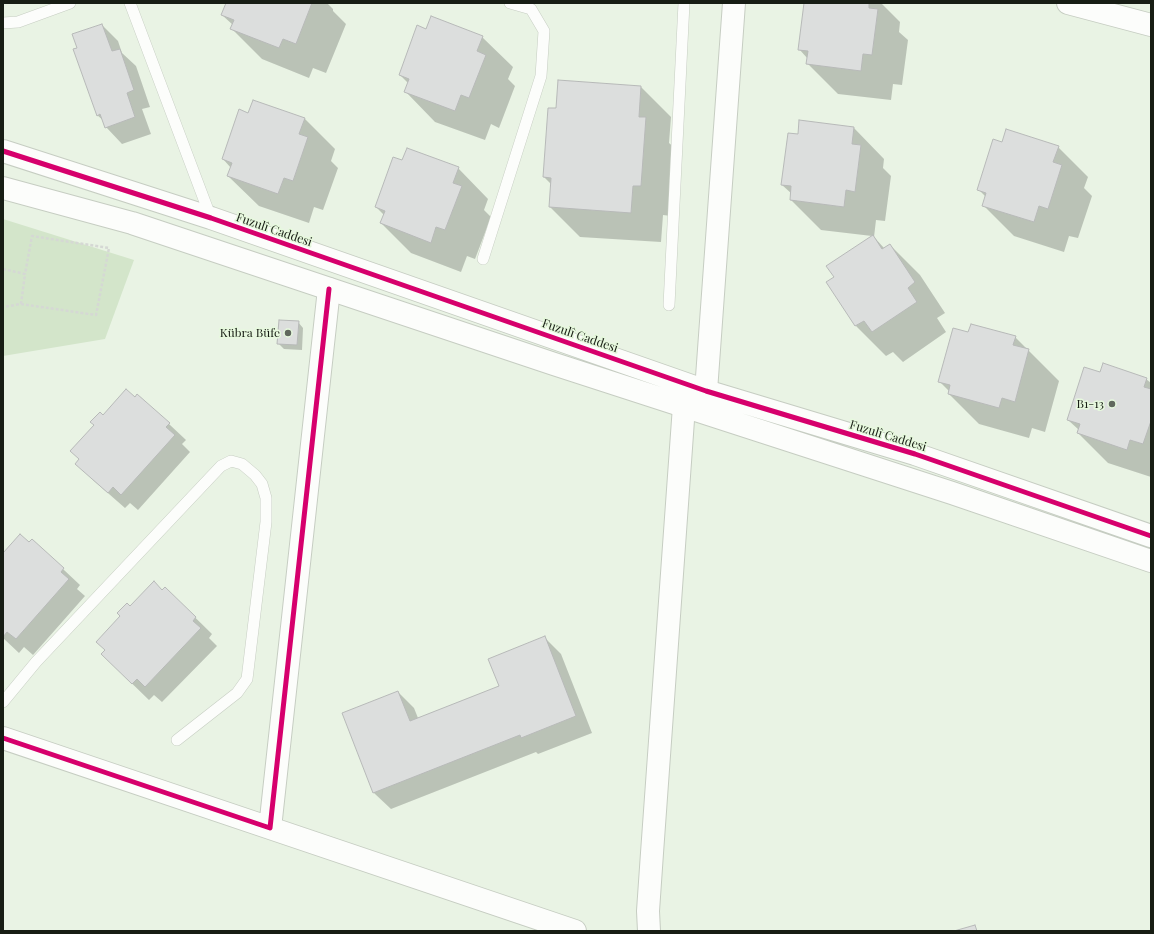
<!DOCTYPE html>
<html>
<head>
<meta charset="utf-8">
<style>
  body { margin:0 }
  #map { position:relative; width:1154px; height:934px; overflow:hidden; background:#e9f3e4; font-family:"Playfair Display",serif }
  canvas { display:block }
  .frame { position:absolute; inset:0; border:4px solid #171d14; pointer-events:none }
</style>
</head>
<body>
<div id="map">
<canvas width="1154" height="934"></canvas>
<div class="frame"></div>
</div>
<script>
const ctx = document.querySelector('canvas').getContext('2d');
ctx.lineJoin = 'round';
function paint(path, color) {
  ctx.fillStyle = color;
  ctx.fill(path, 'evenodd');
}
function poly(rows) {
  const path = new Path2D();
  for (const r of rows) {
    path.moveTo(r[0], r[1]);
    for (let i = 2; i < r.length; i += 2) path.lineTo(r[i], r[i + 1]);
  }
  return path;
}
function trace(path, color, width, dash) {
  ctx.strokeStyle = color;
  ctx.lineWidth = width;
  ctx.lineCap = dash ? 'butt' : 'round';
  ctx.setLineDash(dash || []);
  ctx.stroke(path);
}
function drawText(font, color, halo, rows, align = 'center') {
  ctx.font = font + ' "Playfair Display",serif';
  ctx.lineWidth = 3;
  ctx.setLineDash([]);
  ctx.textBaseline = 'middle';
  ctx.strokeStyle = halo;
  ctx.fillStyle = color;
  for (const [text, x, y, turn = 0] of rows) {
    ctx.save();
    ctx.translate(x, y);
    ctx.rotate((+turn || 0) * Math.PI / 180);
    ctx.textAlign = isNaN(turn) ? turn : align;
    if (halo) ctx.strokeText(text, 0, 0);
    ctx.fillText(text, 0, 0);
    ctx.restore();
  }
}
const green = poly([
  [3,219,134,260,105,339,3,356]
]);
const shadow = poly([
  [227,3,327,3,333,9,333,11,346,24,326,73,313,68,309,78,262,59,232,29,233,25,222,15],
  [805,3,881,3,900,22,899,32,908,40,902,85,893,84,891,100,838,94,808,64,808,59,799,49],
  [102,25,118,41,122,53,136,66,150,107,142,109,151,134,122,144,106,127,104,121,97,115,78,48],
  [427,30,482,37,513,67,508,79,515,86,499,128,491,124,485,140,435,122,405,91,408,83,400,75],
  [559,81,641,87,671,117,669,143,676,149,671,216,663,215,661,242,580,237,550,207,551,184,544,177,557,109],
  [249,114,305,119,335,149,331,161,338,168,323,210,314,207,309,223,259,206,228,176,231,168,223,159],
  [854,128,884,159,883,168,891,176,885,221,876,220,874,237,884,248,890,245,920,275,945,313,937,318,946,332,903,362,893,352,886,356,856,326,828,283,836,278,872,236,821,230,791,200,792,194,782,185,798,135],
  [1002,143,1058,147,1088,177,1084,188,1092,196,1078,238,1069,236,1064,252,1014,236,983,205,986,197,978,189],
  [403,162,458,168,488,199,484,210,491,217,475,259,467,256,461,272,411,253,381,223,384,215,376,207],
  [298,322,303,328,302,350,284,349,278,343],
  [969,334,1015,337,1059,381,1045,432,1032,428,1029,438,979,424,949,394,950,392,939,381],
  [1101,373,1146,379,1151,383,1151,477,1108,463,1078,433,1079,430,1068,420],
  [137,396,169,424,186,440,182,444,190,452,138,510,130,503,125,508,93,480,77,464,103,416,135,399],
  [32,540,80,585,77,589,85,596,33,655,24,647,19,653,3,638,3,555,29,543],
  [165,588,212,634,209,638,217,646,162,702,154,695,149,700,118,670,106,650,130,608,162,591],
  [544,637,561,654,592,733,538,754,536,752,391,809,374,793,343,714,398,692,414,708,418,718,500,686]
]);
const building = poly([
  [226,3,312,3,296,44,283,39,279,48,230,29,234,20,221,15,226,3],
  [804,3,869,3,869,8,878,9,872,55,863,54,861,71,806,64,808,51,798,50,804,3],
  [431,16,483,36,477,51,486,55,469,98,461,95,455,111,404,92,409,79,399,75,417,25,426,29,431,16],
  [102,24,112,51,120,49,134,90,127,93,135,117,105,128,100,114,97,116,73,49,77,48,72,34,102,24],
  [558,80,641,86,639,117,646,117,641,186,633,186,631,213,549,207,551,178,543,177,548,108,556,108,558,80],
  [253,100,305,118,299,134,308,137,293,181,284,178,278,194,227,176,232,163,222,159,239,109,248,113,253,100],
  [799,120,854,127,852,144,861,145,855,192,846,190,844,207,790,200,791,186,781,185,788,133,798,134,799,120],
  [1006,129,1059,146,1053,162,1062,165,1048,209,1039,206,1034,222,982,206,986,193,977,190,993,139,1002,142,1006,129],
  [407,148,459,167,453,183,462,186,445,230,436,227,431,243,380,223,385,211,375,207,393,157,402,160,407,148],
  [873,235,882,249,890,244,915,282,908,288,917,302,872,332,864,321,855,326,826,282,834,277,826,266,873,235],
  [279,320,299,321,297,345,277,344,279,320],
  [971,324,1016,336,1013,345,1029,349,1015,402,1002,398,999,408,948,394,950,385,938,382,953,328,968,332,971,324],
  [1103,363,1147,378,1144,387,1151,389,1151,421,1143,444,1130,440,1127,450,1077,433,1080,424,1067,420,1084,367,1100,372,1103,363],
  [126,389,135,397,137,394,170,423,166,427,175,435,121,495,113,487,108,493,75,464,79,459,70,451,94,425,90,422,100,412,103,415,126,389],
  [20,534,29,542,32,539,64,568,61,572,69,579,16,639,7,632,3,637,3,553,20,534],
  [154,581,162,590,165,587,196,617,193,621,201,628,145,687,137,679,132,684,101,654,105,650,96,642,120,616,117,613,127,603,130,606,154,581],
  [545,636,576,716,521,738,520,735,373,793,342,713,398,691,410,721,499,686,488,659,545,636],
  [975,925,977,931,954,931,975,925]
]);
const path = poly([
  [3,269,25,274,21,304,3,307],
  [21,304,96,315,109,248,32,236,25,274]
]);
const service = poly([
  [130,3,211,218],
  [3,23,18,22,70,3],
  [483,259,541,76,544,31,531,9,510,3],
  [669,305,684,3],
  [3,702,36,662,221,466,231,461,242,464,255,475,262,484,266,498,266,522,247,679,237,693,177,740]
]);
const minor = poly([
  [1068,3,1151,25],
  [706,391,734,3],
  [3,738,270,828,329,289],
  [270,828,575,931],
  [649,931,648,911,652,853,684,406]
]);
const tertiary = poly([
  [3,151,211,218,706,391,915,454,1151,536],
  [3,188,132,223,554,364,952,493,1151,561]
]);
const cycleway = poly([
  [3,151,211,218,706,391,915,454,1151,536],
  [3,738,270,828,329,289]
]);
const markers = [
  [288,333,4,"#60685d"],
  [1112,404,4,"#60685d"]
];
const streetNames = [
  ["Fuzulî Caddesi",274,230,19],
  ["Fuzulî Caddesi",580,336,19],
  ["Fuzulî Caddesi",888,436,17]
];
const poiNames = [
  ["Kübra Büfe",280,333],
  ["B1-13",1104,404]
];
paint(green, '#d3e5ca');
paint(shadow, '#0003');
paint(building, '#dcdedd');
trace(building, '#b7b9b8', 1);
trace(service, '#c6cdc2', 12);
trace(minor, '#c6cdc2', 24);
trace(tertiary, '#c6cdc2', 24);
trace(path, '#d5d8d4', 2.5, [3, 2]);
trace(service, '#fcfdfb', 11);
trace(minor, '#fcfdfb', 22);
trace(tertiary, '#fcfdfb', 22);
trace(cycleway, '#d6006c', 5);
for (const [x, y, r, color] of markers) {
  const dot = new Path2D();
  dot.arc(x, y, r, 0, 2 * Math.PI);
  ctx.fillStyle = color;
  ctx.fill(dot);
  trace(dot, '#e7f9de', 1.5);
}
drawText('12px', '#171d14', '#e7f9de', streetNames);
drawText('12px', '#171d14', '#e7f9de', poiNames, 'right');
</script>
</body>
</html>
